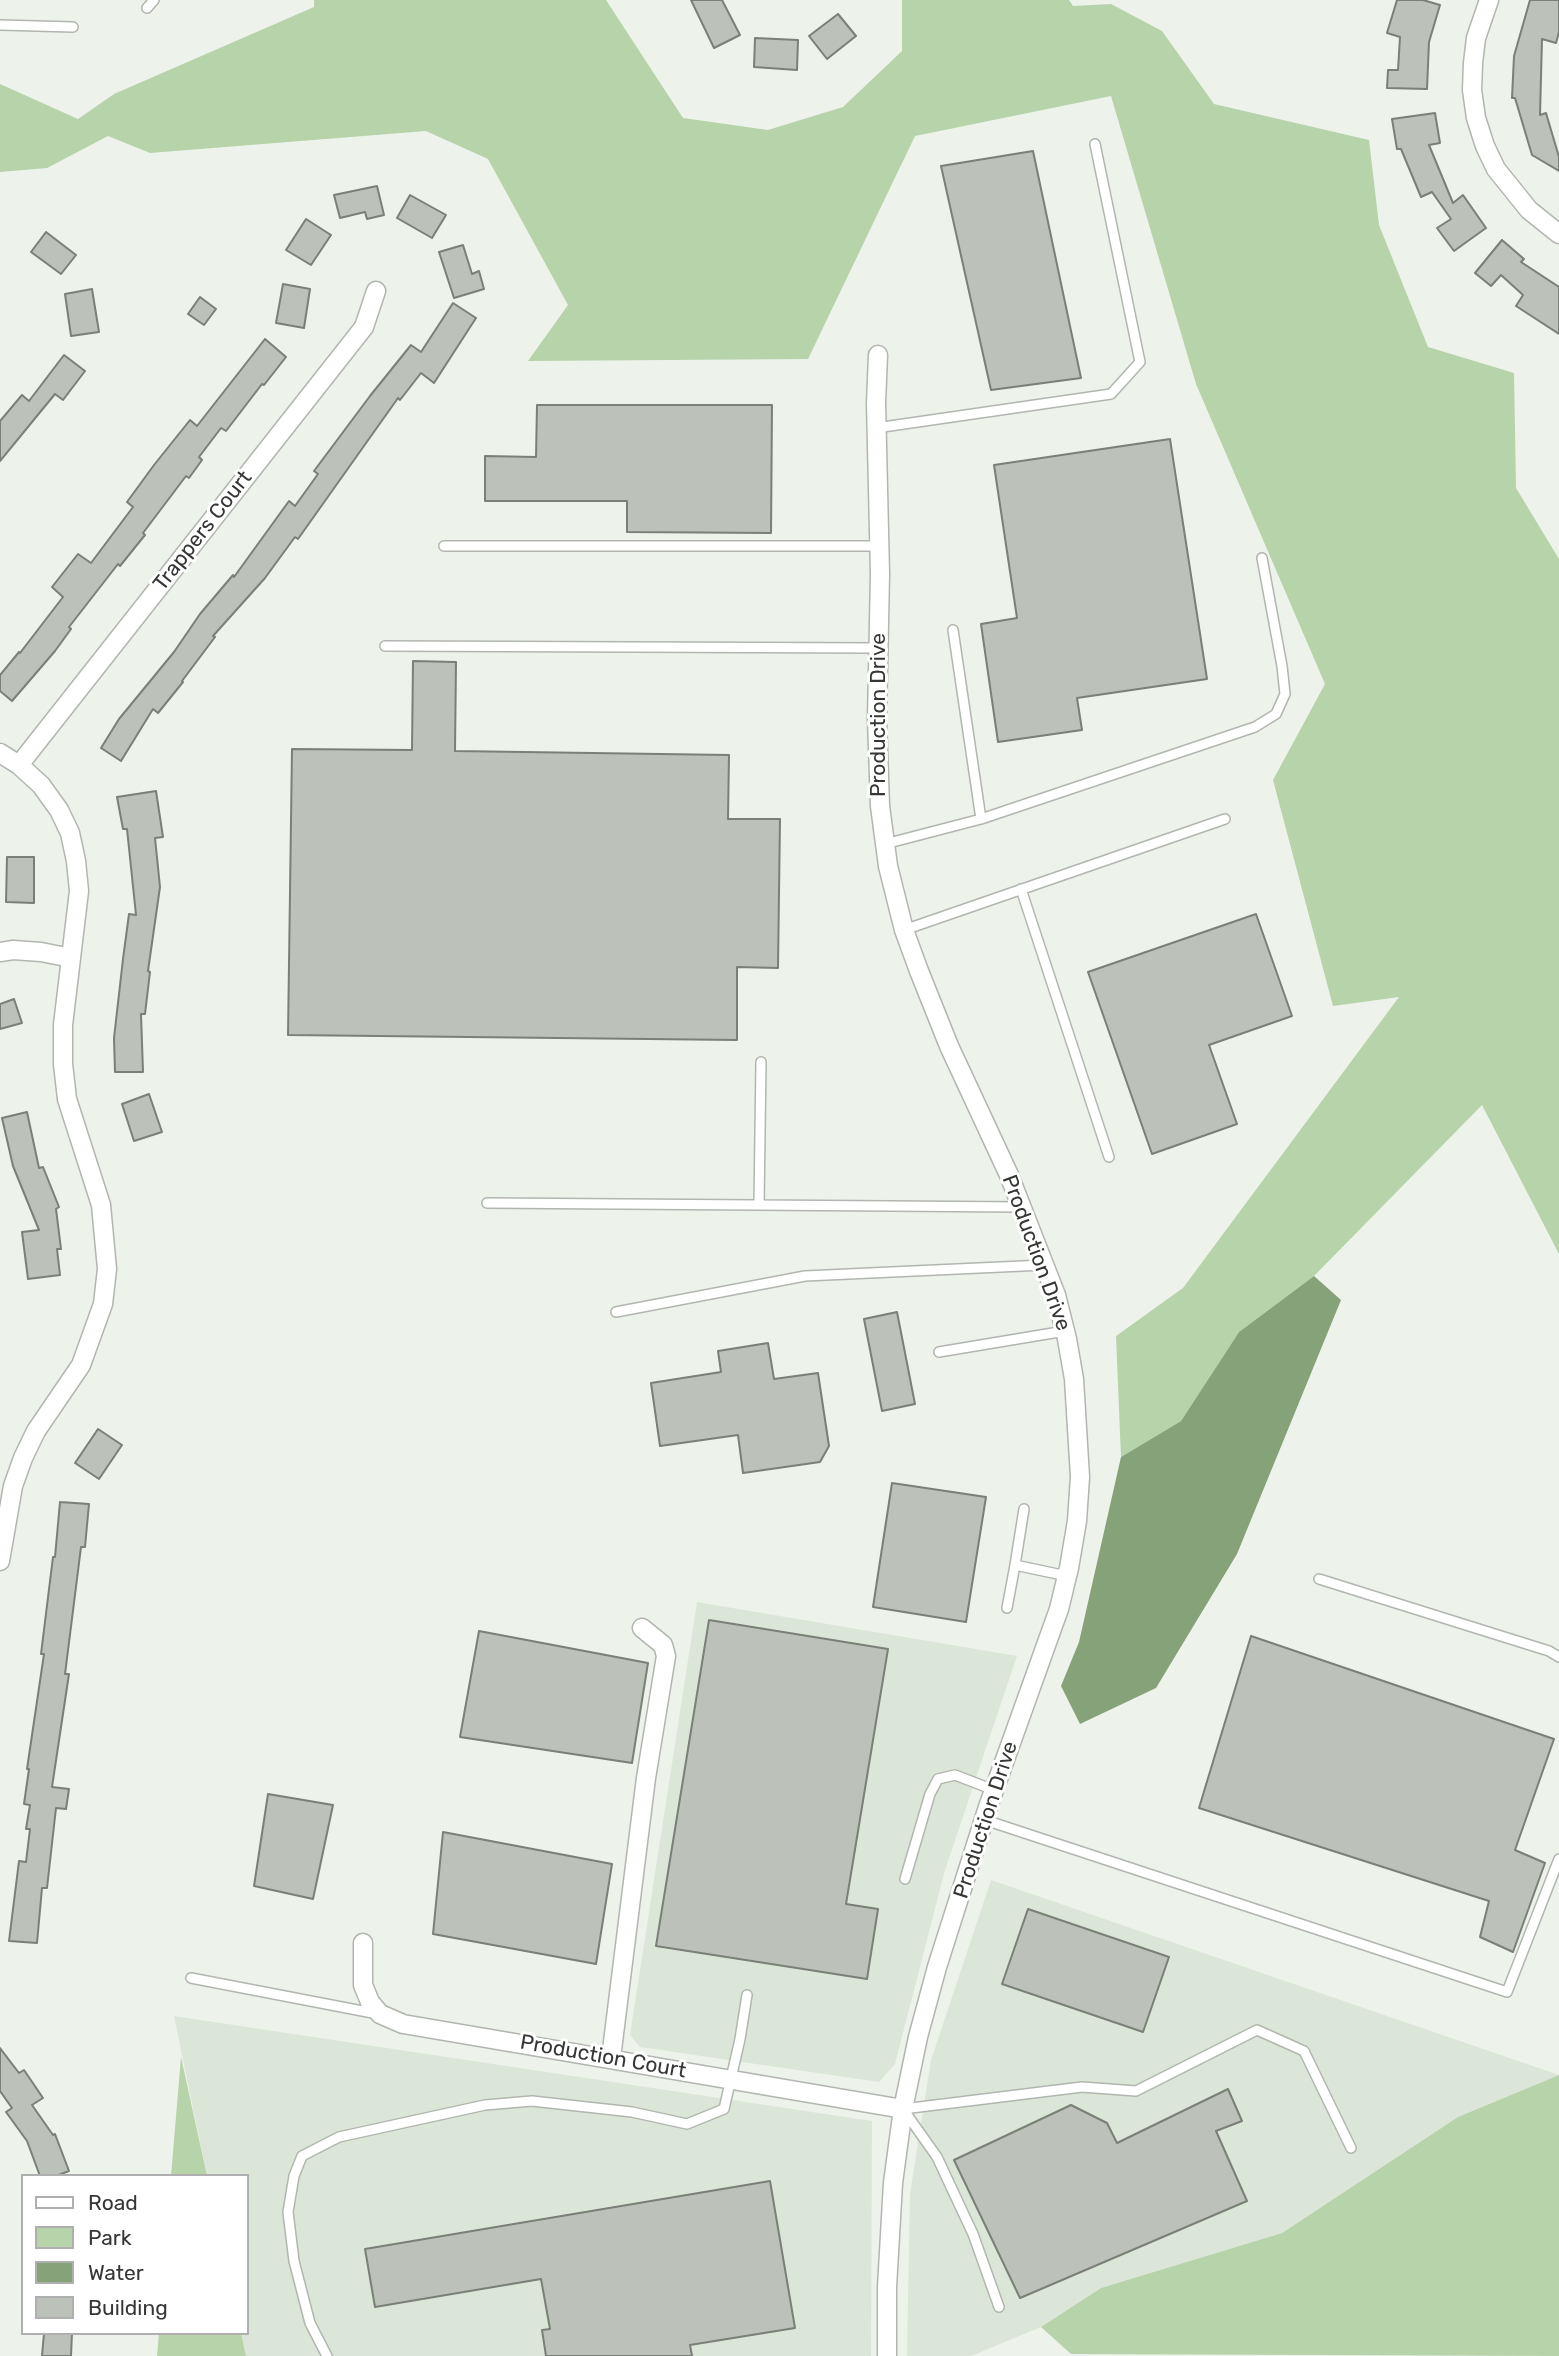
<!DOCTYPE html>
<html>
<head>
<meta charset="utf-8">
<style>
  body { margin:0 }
  #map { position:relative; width:1559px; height:2356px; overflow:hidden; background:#edf2eb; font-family:Rubik,sans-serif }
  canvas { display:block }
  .legend { position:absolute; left:21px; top:2174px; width:228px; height:161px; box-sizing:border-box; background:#fff; border:2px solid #aeafae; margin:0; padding:9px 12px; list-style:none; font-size:21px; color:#353734 }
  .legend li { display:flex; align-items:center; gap:14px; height:35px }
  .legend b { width:35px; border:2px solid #aeafae }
</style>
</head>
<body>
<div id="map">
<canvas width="1559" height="2356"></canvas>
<ul class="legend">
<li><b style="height:9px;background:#fff"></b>Road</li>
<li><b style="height:19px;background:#b6d3aa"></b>Park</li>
<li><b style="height:19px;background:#86a279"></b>Water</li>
<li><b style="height:19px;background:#bcc1ba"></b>Building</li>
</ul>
</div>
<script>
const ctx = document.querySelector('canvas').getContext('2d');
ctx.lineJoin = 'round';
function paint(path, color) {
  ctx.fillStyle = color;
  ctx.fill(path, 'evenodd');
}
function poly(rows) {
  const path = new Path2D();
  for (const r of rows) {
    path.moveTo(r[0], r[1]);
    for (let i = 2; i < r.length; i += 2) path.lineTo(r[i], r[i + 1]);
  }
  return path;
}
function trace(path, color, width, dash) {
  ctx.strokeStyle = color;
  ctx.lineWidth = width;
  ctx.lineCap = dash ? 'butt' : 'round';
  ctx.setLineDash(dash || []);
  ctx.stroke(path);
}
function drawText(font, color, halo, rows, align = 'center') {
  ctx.font = font + ' Rubik,sans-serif';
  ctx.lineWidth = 6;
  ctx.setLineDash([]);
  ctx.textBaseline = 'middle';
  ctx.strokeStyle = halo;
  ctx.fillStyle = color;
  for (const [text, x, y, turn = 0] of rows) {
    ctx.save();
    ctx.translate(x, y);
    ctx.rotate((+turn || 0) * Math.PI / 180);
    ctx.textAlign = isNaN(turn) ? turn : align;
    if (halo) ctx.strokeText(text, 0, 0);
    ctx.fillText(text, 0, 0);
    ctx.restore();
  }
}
const built = poly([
  [697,1602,1017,1656,945,1870,895,2064,879,2082,640,2047,630,2035],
  [991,1880,1559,2075,1458,2117,1282,2233,1101,2288,1041,2327,971,2356,907,2356,910,2194,931,2060],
  [174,2016,872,2121,871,2356,246,2356,241,2333,247,2333,247,2176,207,2176]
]);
const green = poly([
  [314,0,606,0,683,118,768,130,843,107,902,51,902,0,1069,0,1073,6,1111,4,1162,31,1214,104,1369,140,1379,225,1428,347,1514,373,1516,488,1559,559,1559,1254,1482,1105,1314,1276,1239,1332,1181,1421,1121,1457,1116,1336,1183,1288,1399,997,1333,1006,1273,780,1325,684,1196,384,1111,96,915,136,808,359,528,361,568,305,488,159,426,131,150,153,108,136,47,168,0,172,0,84,78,119,114,94,314,7],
  [181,2057,207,2176,171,2176],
  [1559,2075,1559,2356,1071,2354,1041,2327,1101,2288,1282,2233,1458,2117],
  [159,2333,241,2333,246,2356,157,2356]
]);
const water = poly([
  [1314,1276,1341,1300,1237,1554,1156,1688,1080,1724,1061,1686,1079,1642,1121,1457,1181,1421,1239,1332]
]);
const building = poly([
  [691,0,722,0,740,35,714,48,691,0],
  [1397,0,1423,0,1440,5,1429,42,1427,89,1387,88,1388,70,1398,70,1400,37,1387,33,1397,0],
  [1530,0,1559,0,1559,32,1556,43,1542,39,1540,115,1546,113,1559,157,1559,171,1532,155,1515,98,1512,98,1514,56,1530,0],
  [838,14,856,36,827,59,809,36,838,14],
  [755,38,798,40,797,70,754,67,755,38],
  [1435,113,1440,143,1429,145,1453,203,1463,195,1486,228,1454,251,1437,228,1451,219,1432,192,1421,197,1401,149,1397,149,1392,119,1435,113],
  [1033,151,1081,378,991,390,941,166,1033,151],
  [377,186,384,215,367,219,365,212,340,218,334,195,377,186],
  [410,195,446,215,432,238,397,218,410,195],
  [306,219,331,235,311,265,286,250,306,219],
  [46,232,76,255,61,274,31,252,46,232],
  [1502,240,1524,259,1521,262,1559,287,1559,334,1516,306,1523,295,1501,275,1491,286,1475,273,1502,240],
  [463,245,472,274,479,271,484,289,454,298,439,252,463,245],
  [283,284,310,289,304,328,276,323,283,284],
  [92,289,99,332,71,336,65,294,92,289],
  [200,297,216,309,204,325,188,314,200,297],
  [453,303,476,318,434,383,421,373,400,400,398,398,298,539,295,537,265,578,213,636,215,637,182,681,183,682,158,713,153,709,121,761,101,748,119,719,174,652,200,614,233,575,234,577,289,501,295,506,318,474,314,471,370,396,411,345,421,352,453,303],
  [265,339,286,357,264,385,262,384,226,431,221,428,199,457,202,460,189,478,186,476,143,533,145,535,120,566,118,564,69,627,71,629,55,651,12,701,0,691,0,675,19,652,20,653,63,597,52,587,78,554,91,563,133,507,127,502,154,465,190,420,197,426,265,339],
  [64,355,85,371,63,400,55,394,0,461,0,421,22,395,29,401,64,355],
  [537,405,772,405,771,533,627,532,627,501,485,501,485,456,536,457,537,405],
  [1170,439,1207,679,1077,698,1082,730,998,742,981,624,1017,618,994,465,1170,439],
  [413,661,456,662,455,751,729,755,728,819,780,819,778,968,737,967,737,1040,288,1035,292,749,412,750,413,661],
  [156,791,163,837,155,838,160,887,148,971,150,972,145,1014,141,1014,143,1072,115,1072,114,1038,123,959,129,914,136,915,127,829,123,829,117,797,156,791],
  [7,857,34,857,34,903,6,902,7,857],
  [1256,914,1292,1016,1209,1045,1237,1124,1152,1154,1088,972,1256,914],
  [14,999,22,1023,0,1029,0,1004,14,999],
  [149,1094,162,1132,134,1141,122,1104,149,1094],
  [27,1112,39,1168,43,1167,59,1207,56,1209,61,1249,57,1249,60,1275,28,1279,22,1232,39,1230,13,1166,2,1118,27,1112],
  [897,1312,915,1404,882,1411,864,1319,897,1312],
  [768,1343,774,1379,818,1373,829,1446,820,1462,743,1473,738,1435,660,1446,651,1383,721,1372,718,1351,768,1343],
  [98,1429,122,1445,99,1479,75,1463,98,1429],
  [892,1483,986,1497,966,1622,873,1607,892,1483],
  [60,1502,89,1504,85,1547,81,1547,65,1674,69,1674,52,1787,69,1789,66,1809,56,1808,47,1888,42,1888,37,1943,9,1941,19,1861,26,1862,30,1829,26,1829,30,1805,24,1804,29,1769,27,1769,44,1654,41,1654,53,1557,55,1557,60,1502],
  [709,1620,888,1649,846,1904,878,1909,867,1979,656,1946,709,1620],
  [479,1631,648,1663,632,1763,460,1737,479,1631],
  [1251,1636,1554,1739,1515,1850,1545,1863,1513,1952,1480,1937,1489,1901,1199,1808,1251,1636],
  [268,1794,333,1805,313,1899,254,1886,268,1794],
  [443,1832,612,1864,596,1964,433,1934,443,1832],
  [1028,1909,1169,1957,1143,2032,1002,1984,1028,1909],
  [0,2048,19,2073,24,2070,43,2098,32,2105,53,2135,55,2134,69,2171,56,2176,40,2176,27,2141,6,2112,12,2108,0,2091,0,2048],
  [1228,2089,1242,2121,1216,2131,1247,2201,1020,2298,954,2160,1071,2105,1107,2123,1117,2143,1228,2089],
  [770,2181,795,2328,690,2345,692,2356,546,2356,542,2330,550,2329,541,2279,375,2307,365,2249,770,2181],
  [44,2333,72,2333,71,2356,42,2356,44,2333]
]);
const lane = poly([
  [147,8,154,0],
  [0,25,73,27],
  [876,428,1111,394,1140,362,1095,144],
  [444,546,879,546],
  [953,630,981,819],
  [385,646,878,648],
  [885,844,981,819,1255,727,1276,714,1285,694,1282,666,1262,558],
  [1021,889,1109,1157],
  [904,930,1225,819],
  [487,1203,1022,1207],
  [759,1205,761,1062],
  [616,1312,805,1276,1044,1265],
  [939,1352,1065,1331],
  [1015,1565,1024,1509],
  [1319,1579,1549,1651,1559,1657],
  [1007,1608,1015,1565,1067,1576],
  [985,1820,1507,1992,1559,1859],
  [905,1879,930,1794,938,1779,955,1775,994,1790],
  [191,1978,378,2014],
  [999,2307,973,2234,937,2157,903,2109,1082,2087,1136,2091,1257,2030,1304,2051,1351,2148],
  [327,2356,310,2323,294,2261,288,2212,294,2176,302,2156,339,2137,485,2105,532,2101,632,2112,687,2124,724,2109,740,2039,747,1995]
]);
const street = poly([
  [1489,0,1476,38,1473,63,1472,90,1476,118,1485,146,1496,169,1529,210,1559,234],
  [878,355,876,403,880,574,877,719,880,806,888,866,904,930,919,971,949,1046,1009,1175,1056,1295,1067,1339,1074,1379,1080,1477,1077,1521,1069,1568,1059,1609,988,1807,937,1967,918,2037,903,2109,893,2183,887,2287,887,2356],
  [0,753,19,765,41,785,59,810,70,833,76,861,79,891,63,1025,63,1064,67,1099,101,1205,107,1269,103,1304,81,1365,36,1431,23,1458,13,1486,0,1561],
  [19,765,364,327,376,291],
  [0,952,13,950,41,952,71,958],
  [363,1943,363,1985,370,2002,380,2014,403,2024,903,2109],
  [611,2058,646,1778,666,1656,663,1645,642,1628]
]);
const streetNames = [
  ["Trappers Court",203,531,-52],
  ["Production Drive",879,715,-90],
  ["Production Drive",1036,1253,70],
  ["Production Drive",986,1820,-72],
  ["Production Court",603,2057,10]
];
paint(built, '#dce6d8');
paint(green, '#b6d3aa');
paint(water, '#86a279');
paint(building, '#bcc1ba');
trace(building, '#7a7f78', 2);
trace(lane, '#b1b6af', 12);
trace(street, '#b1b6af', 21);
trace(lane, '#fff', 9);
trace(street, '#fff', 18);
drawText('21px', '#353734', '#fff', streetNames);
</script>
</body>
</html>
